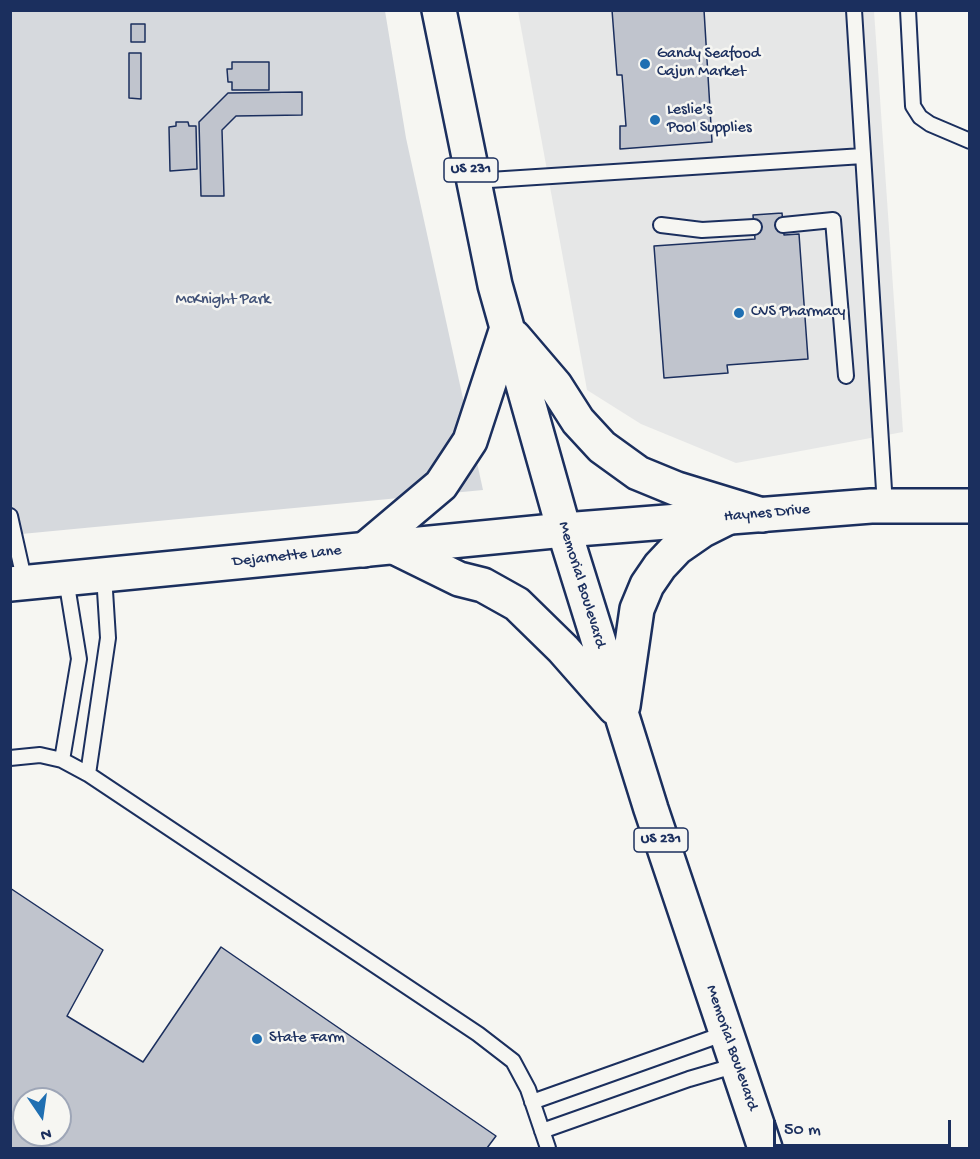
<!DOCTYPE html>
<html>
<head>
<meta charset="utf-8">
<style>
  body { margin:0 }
  #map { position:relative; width:980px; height:1159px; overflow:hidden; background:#f6f6f2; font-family:"Gochi Hand",sans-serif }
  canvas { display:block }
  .frame { position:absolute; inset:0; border:12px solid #1b2f5e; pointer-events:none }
  .north { position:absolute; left:12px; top:1087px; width:60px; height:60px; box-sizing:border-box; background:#f6f6f2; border:2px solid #9ea6b7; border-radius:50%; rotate:167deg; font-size:16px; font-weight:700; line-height:24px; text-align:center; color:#1b2f5e }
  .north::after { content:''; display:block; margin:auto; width:21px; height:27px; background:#1f6fb2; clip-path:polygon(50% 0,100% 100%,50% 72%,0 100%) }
  .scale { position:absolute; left:773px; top:1120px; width:178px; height:27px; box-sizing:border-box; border:3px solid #1b2f5e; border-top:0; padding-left:8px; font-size:18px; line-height:21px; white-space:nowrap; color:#1b2f5e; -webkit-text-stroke:4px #f6f6f2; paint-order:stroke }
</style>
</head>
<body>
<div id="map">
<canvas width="980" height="1159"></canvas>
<div class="frame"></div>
<div class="north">N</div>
<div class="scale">50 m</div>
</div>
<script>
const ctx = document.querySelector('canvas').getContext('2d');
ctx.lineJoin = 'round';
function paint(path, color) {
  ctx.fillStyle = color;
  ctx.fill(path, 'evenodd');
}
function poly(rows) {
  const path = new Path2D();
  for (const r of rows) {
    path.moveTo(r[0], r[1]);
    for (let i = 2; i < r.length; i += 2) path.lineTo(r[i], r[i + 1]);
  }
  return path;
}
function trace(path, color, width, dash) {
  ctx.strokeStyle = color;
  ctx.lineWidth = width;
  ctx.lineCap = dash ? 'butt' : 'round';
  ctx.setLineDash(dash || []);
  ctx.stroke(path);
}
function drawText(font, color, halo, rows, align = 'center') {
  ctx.font = font + ' "Gochi Hand",sans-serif';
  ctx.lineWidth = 5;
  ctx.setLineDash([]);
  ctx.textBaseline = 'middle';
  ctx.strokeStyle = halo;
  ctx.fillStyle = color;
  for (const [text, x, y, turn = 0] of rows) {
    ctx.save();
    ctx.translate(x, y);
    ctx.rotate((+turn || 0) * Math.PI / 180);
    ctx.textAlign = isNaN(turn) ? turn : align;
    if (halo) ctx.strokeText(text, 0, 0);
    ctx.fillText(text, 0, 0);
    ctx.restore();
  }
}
const built = poly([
  [518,11,874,11,903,432,736,463,641,424,587,390]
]);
const green = poly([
  [11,11,385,11,406,138,483,490,11,535]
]);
const building = poly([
  [612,10,704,10,712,142,620,149,620,126,626,126,622,75,617,75,612,10],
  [131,24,145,24,145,42,131,42,131,24],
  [129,53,141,53,141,99,129,98,129,53],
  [232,62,269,62,269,90,232,90,232,82,228,82,227,69,232,69,232,62],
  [302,92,302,115,236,116,222,130,224,196,201,196,199,122,228,93,302,92],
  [176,122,188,122,189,126,196,126,197,169,170,171,169,127,176,126,176,122],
  [782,213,784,235,799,234,808,359,727,365,728,373,664,378,654,246,755,239,753,215,782,213],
  [10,888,103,950,67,1016,143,1062,221,947,496,1136,487,1148,10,1148,10,888],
  [24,1099,60,1099,60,1135,24,1135,24,1099]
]);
const service = poly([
  [854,10,885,506],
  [908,10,913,106,920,117,930,124,970,141],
  [474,181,863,156],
  [661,225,702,230,754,227],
  [783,225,833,220,846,376],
  [10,516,25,583],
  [10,758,40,755,62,760,88,774,478,1034,513,1061,528,1089,548,1148],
  [62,760,79,659,66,579],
  [88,774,108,638,104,575],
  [532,1102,726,1033],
  [542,1131,689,1079,737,1065]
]);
const tertiary = poly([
  [564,530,871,506,970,506]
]);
const secondary = poly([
  [10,584,564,530]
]);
const primary = poly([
  [439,10,495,285,564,530,651,809,765,1148],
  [514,337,555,385,578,421,602,447,638,473,677,489,762,515],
  [394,547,459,579,483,585,517,604,563,649,615,708],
  [364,550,441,485,470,441,507,328],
  [623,706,637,609,647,585,660,566,677,548,703,530,729,517]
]);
const markers = [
  [645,64,6,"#1f6fb2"],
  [655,120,6,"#1f6fb2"],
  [739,313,6,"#1f6fb2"],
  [257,1039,6,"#1f6fb2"]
];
const shields = [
  [471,170,54],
  [661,840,54]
];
const shieldNames = [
  ["US 231",471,170],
  ["US 231",661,840]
];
const poiNames = [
  ["Gandy Seafood",657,55],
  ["Cajun Market",657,73],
  ["Leslie's",667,111],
  ["Pool Supplies",667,129],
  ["CVS Pharmacy",751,313],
  ["State Farm",269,1039]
];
const parkNames = [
  ["McKnight Park",223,301]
];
const streetNames = [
  ["Haynes Drive",767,514,-5],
  ["Dejarnette Lane",287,557,-6],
  ["Memorial Boulevard",581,585,73],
  ["Memorial Boulevard",731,1048,71]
];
paint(built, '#e6e7e7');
paint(green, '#d6d9dd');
paint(building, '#c0c4cd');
trace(building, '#1b2f5e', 1.5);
trace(service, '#1b2f5e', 18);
trace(tertiary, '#1b2f5e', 38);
trace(secondary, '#1b2f5e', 38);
trace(primary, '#1b2f5e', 38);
trace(service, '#f6f6f2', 14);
trace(tertiary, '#f6f6f2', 33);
trace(secondary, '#f6f6f2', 33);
trace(primary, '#f6f6f2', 33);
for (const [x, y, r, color] of markers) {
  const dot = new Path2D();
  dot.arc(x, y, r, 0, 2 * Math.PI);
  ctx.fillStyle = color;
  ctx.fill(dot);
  trace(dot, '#f6f6f2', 2);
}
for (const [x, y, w] of shields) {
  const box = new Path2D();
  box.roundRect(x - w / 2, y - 12, w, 24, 4.5);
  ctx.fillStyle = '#f6f6f2';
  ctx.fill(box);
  trace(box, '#1b2f5e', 1.5);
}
drawText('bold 15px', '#1b2f5e', null, shieldNames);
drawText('16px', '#1b2f5e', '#f6f6f2', poiNames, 'left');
drawText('16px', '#405177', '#f6f6f2', parkNames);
drawText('16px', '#1b2f5e', '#f6f6f2', streetNames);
</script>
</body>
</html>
